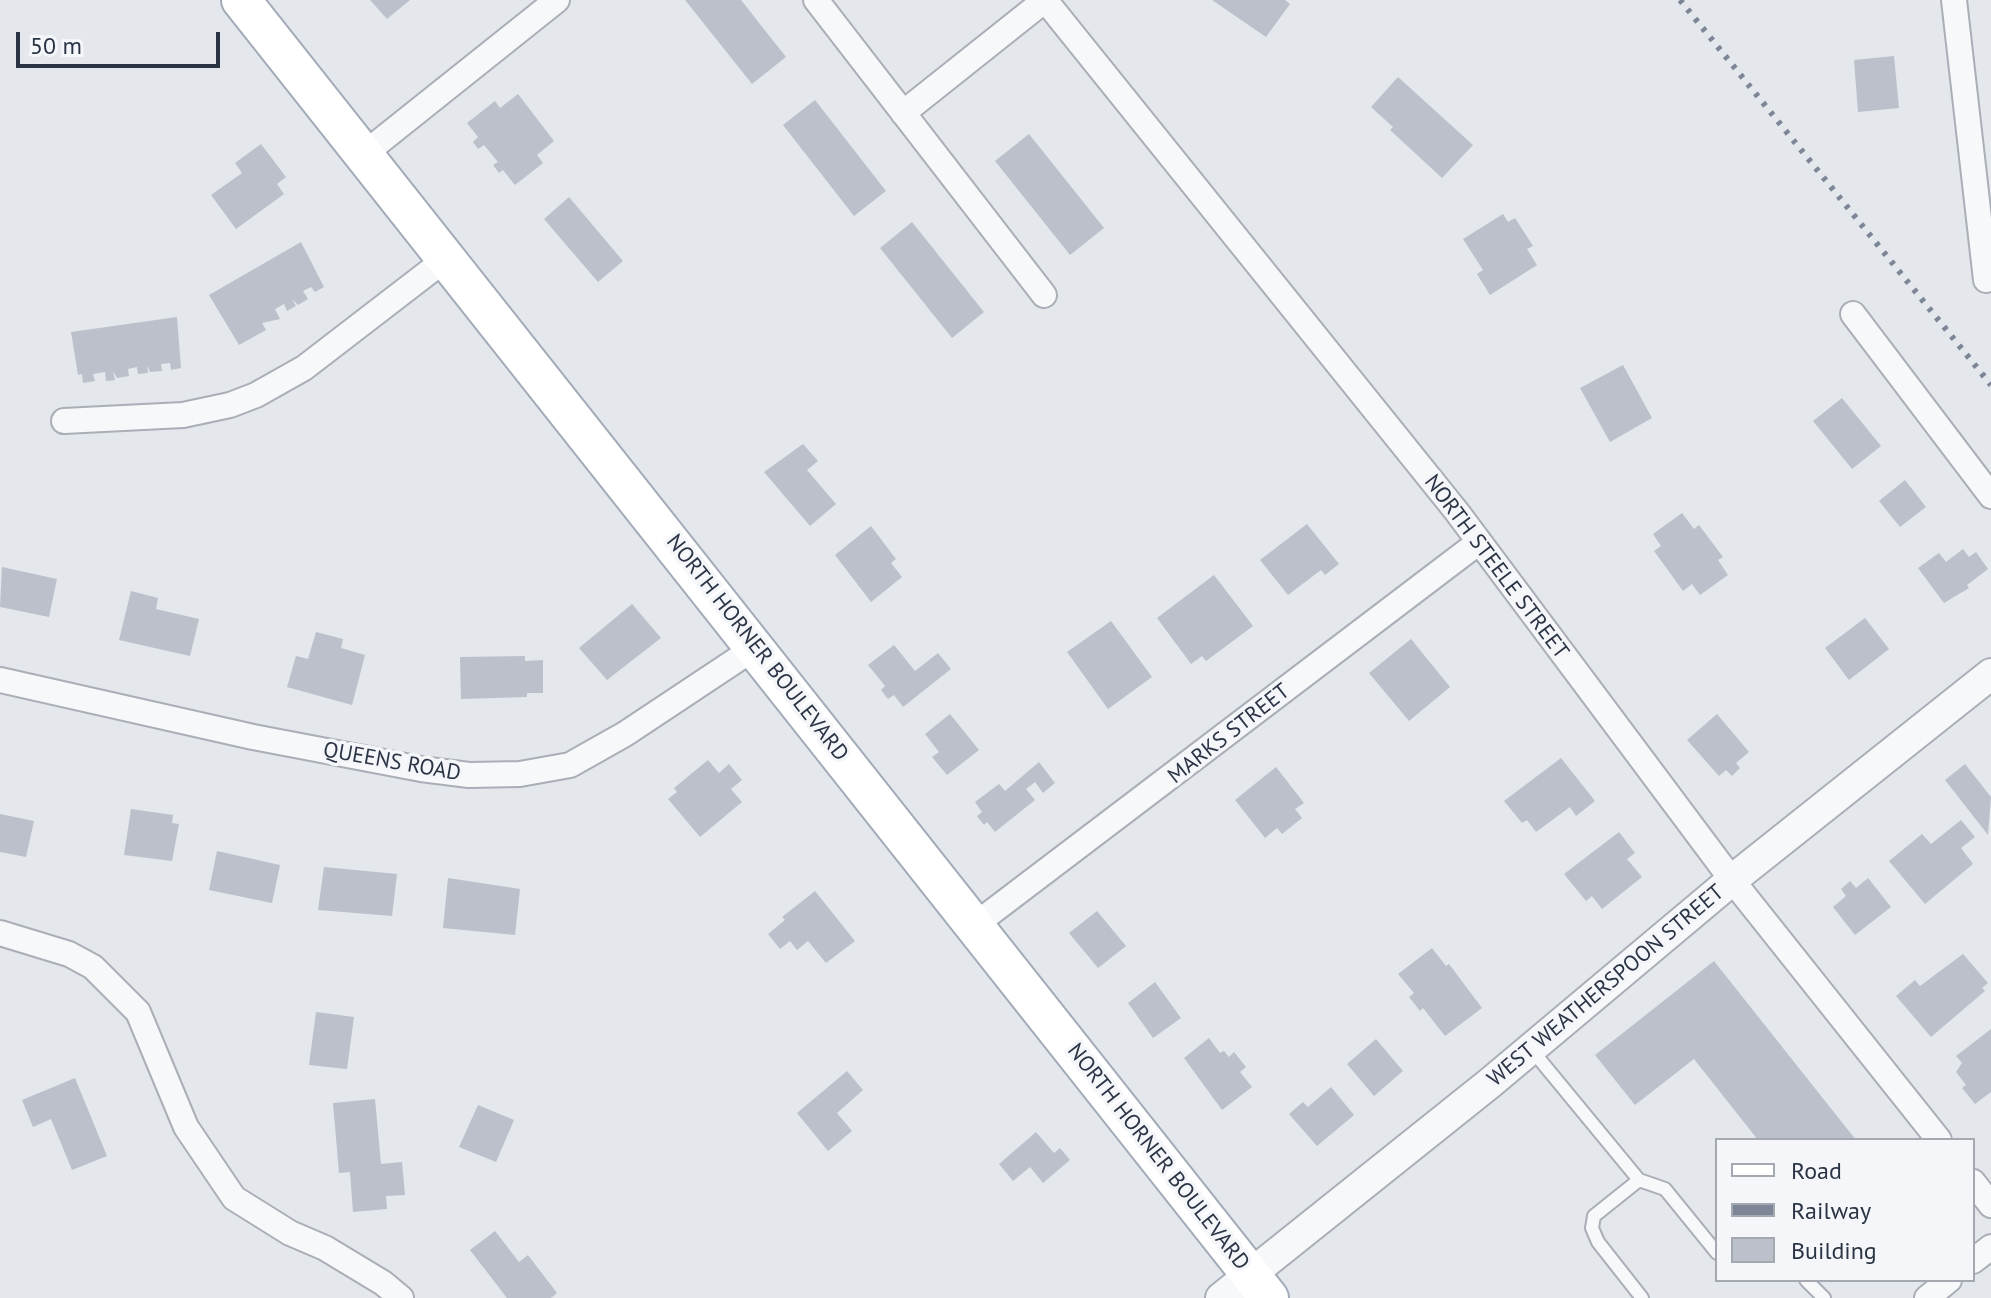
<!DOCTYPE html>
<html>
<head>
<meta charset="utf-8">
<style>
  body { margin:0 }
  #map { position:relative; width:1991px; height:1298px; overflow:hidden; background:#e4e7ec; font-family:"PT Sans",sans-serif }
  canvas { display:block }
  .legend { position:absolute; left:1715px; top:1138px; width:260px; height:144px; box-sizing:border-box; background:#f4f6f9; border:2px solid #a4a8b1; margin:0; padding:10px 14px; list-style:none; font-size:24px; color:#2b3445 }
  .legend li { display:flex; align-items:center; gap:16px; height:40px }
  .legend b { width:40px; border:2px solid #a4a8b1 }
  .scale { position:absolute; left:16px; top:32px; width:204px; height:36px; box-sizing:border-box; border:4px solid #2b3445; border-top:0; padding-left:10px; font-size:24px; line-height:28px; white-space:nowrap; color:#2b3445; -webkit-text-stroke:6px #f4f6f9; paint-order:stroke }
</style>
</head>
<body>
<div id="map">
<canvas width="1991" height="1298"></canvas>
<ul class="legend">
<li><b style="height:10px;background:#fff"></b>Road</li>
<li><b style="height:10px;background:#7d8696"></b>Railway</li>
<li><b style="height:22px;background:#bbc0ca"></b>Building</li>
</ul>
<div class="scale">50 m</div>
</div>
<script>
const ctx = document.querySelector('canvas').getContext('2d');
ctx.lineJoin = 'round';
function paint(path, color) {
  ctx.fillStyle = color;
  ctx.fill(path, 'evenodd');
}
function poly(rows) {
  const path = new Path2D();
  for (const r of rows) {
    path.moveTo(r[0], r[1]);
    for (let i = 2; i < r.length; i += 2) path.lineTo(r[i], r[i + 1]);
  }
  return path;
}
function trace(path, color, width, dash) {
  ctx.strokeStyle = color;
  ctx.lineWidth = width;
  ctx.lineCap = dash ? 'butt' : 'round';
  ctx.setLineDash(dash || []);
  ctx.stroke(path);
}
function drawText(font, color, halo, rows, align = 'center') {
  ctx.font = font + ' "PT Sans",sans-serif';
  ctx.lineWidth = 7;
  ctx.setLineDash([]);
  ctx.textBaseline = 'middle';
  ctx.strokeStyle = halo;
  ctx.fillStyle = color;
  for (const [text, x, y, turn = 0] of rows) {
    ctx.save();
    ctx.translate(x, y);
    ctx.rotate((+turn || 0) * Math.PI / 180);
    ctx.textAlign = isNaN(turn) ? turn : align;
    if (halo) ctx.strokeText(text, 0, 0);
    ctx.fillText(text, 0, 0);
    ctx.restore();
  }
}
const building = poly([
  [370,0,410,0,387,19],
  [685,0,741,0,786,57,752,84],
  [1212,0,1285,0,1290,4,1266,37],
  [1894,56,1899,108,1858,112,1854,60],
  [1398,77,1473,145,1442,178,1390,130,1393,127,1371,107],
  [518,94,554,141,537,155,543,163,515,185,503,170,499,173,493,165,498,162,484,145,478,149,473,142,478,137,467,123,495,101,500,108],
  [815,100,886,191,854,216,783,125],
  [1029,134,1104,228,1070,255,995,161],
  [261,144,286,177,277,184,284,194,236,229,211,195,242,173,235,163],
  [569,197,623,261,598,282,544,219],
  [1503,214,1508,222,1515,218,1533,246,1527,249,1537,265,1490,295,1477,274,1483,270,1463,239],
  [912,222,984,312,952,338,880,248],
  [301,242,324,287,315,292,311,287,303,291,308,299,298,305,292,299,296,306,287,311,284,304,275,309,280,319,262,323,266,330,239,345,209,295],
  [177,317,181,368,171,370,170,363,161,364,162,371,150,372,147,365,148,373,138,374,137,367,128,369,129,376,117,378,113,371,115,380,106,381,105,372,93,374,95,381,83,383,82,374,78,375,71,332],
  [1623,365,1652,418,1610,442,1580,388],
  [1842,398,1881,446,1852,469,1813,421],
  [803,444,818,461,807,470,836,504,810,526,764,472],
  [1905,480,1926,507,1900,527,1879,501],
  [1682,513,1694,529,1699,525,1723,557,1718,560,1728,575,1700,595,1692,584,1683,591,1654,551,1661,546,1653,534],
  [1307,524,1339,564,1325,575,1321,570,1288,595,1260,560],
  [871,526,896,559,891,563,902,577,871,602,835,555],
  [1963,549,1969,557,1976,552,1988,569,1967,585,1969,588,1944,603,1918,568,1939,553,1946,562],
  [2,567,57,579,49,617,0,607],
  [1214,575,1253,626,1206,661,1202,656,1191,664,1157,618],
  [131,591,158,598,156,609,199,619,190,656,119,640],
  [632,604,661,638,607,680,579,648],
  [1865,618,1889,649,1849,680,1825,648],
  [1111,621,1152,677,1108,709,1067,652],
  [316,632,343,639,341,648,365,655,352,705,287,687,296,656,308,659],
  [1411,639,1450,687,1409,721,1369,673],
  [894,645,915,671,938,653,951,669,903,707,894,695,888,699,881,690,885,686,868,665],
  [525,656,525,661,543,660,543,693,527,693,527,697,461,699,460,657],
  [950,714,979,750,947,775,932,757,939,752,925,734],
  [1717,714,1749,752,1736,763,1740,768,1732,776,1726,770,1719,776,1687,740],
  [1561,758,1595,801,1576,816,1570,807,1536,832,1527,820,1522,823,1504,801],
  [708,760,719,773,729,764,742,780,731,789,742,802,700,837,668,799,677,792,674,788],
  [1039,762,1055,783,1043,793,1035,782,1026,789,1035,800,995,832,987,822,984,825,977,816,982,812,975,802,999,784,1005,791],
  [1965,764,1991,797,1988,835,1945,780],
  [1276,767,1304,803,1295,809,1302,818,1282,834,1277,828,1265,838,1235,800],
  [131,809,173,815,172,823,179,824,172,861,124,855],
  [0,814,34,821,26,857,0,852],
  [1961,820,1975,837,1961,848,1973,864,1925,904,1889,861,1922,834,1931,844],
  [1619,832,1635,853,1627,859,1642,877,1602,909,1592,896,1586,901,1564,874],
  [217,851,280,865,272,903,209,890],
  [324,867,397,874,392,916,318,910],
  [448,878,520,889,515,935,443,928],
  [1868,878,1891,907,1855,935,1833,907,1846,896,1841,889,1850,881,1856,888],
  [815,891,855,941,826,963,808,941,797,950,790,941,780,949,768,934,785,920,782,917],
  [1097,911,1126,946,1098,968,1069,933],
  [1432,948,1446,966,1449,964,1482,1008,1445,1036,1423,1008,1420,1011,1409,997,1414,993,1398,974],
  [1963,954,1988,983,1982,988,1985,991,1931,1037,1896,996,1915,980,1920,986],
  [1714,961,1856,1140,1758,1140,1694,1059,1635,1105,1595,1055],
  [1155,982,1181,1018,1153,1038,1128,1003],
  [316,1012,354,1017,347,1069,309,1065],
  [1991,1029,1991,1092,1975,1104,1962,1088,1966,1085,1956,1072,1962,1063,1956,1056],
  [1209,1038,1220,1053,1224,1051,1229,1057,1234,1052,1246,1067,1240,1072,1252,1087,1222,1110,1184,1058],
  [1376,1039,1403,1071,1374,1096,1347,1064],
  [847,1071,863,1090,837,1113,852,1131,828,1151,797,1113],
  [75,1078,107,1156,72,1170,51,1119,33,1127,22,1100],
  [1331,1087,1354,1115,1317,1146,1289,1114,1303,1102,1308,1107],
  [375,1099,381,1164,402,1162,405,1195,386,1196,387,1209,353,1212,350,1172,339,1173,333,1103],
  [478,1105,514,1120,496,1162,459,1147],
  [1036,1132,1054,1153,1060,1148,1070,1160,1043,1183,1030,1167,1013,1181,999,1164],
  [495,1231,519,1262,528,1255,557,1293,551,1298,507,1298,470,1250]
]);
const service = poly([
  [1531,1049,1639,1180],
  [1806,1280,1824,1298],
  [1642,1298,1598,1242,1592,1228,1594,1216,1639,1180,1665,1189,1717,1253]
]);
const minor = poly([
  [816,0,1044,295],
  [1954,0,1986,280],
  [903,113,1045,0,1457,512,1732,880,1939,1140],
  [364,154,557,0],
  [1853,314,1991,496],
  [64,421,183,415,230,405,256,395,304,368,447,258],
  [0,680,253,737,421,769,469,775,520,774,570,765,625,734,756,647],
  [976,924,1479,542],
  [0,933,69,954,93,967,138,1012,186,1127,234,1198,290,1233,325,1248,383,1283,401,1298],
  [1973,1182,1991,1205],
  [1973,1261,1991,1247],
  [1927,1298,1949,1280]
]);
const tertiary = poly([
  [1221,1298,1490,1083,1732,880,1991,674]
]);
const primary = poly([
  [241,0,1269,1298]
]);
const rail = poly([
  [1680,0,1991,385]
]);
const streetNames = [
  ["NORTH STEELE STREET",1496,567,53],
  ["NORTH HORNER BOULEVARD",757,648,52],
  ["MARKS STREET",1229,734,-38],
  ["QUEENS ROAD",392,762,10],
  ["WEST WEATHERSPOON STREET",1606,986,-40],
  ["NORTH HORNER BOULEVARD",1158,1157,52]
];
paint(building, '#bbc0ca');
trace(service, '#a9aeb7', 16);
trace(minor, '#a9aeb7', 28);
trace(tertiary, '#a9aeb7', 34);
trace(primary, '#a3abb8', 42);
trace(service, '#f7f8fa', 12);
trace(minor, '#f7f8fa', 24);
trace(tertiary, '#f7f8fa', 30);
trace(primary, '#fff', 38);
trace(rail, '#7d8696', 6, [4, 8]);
drawText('22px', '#2b3445', '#f4f6f9', streetNames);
</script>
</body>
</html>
